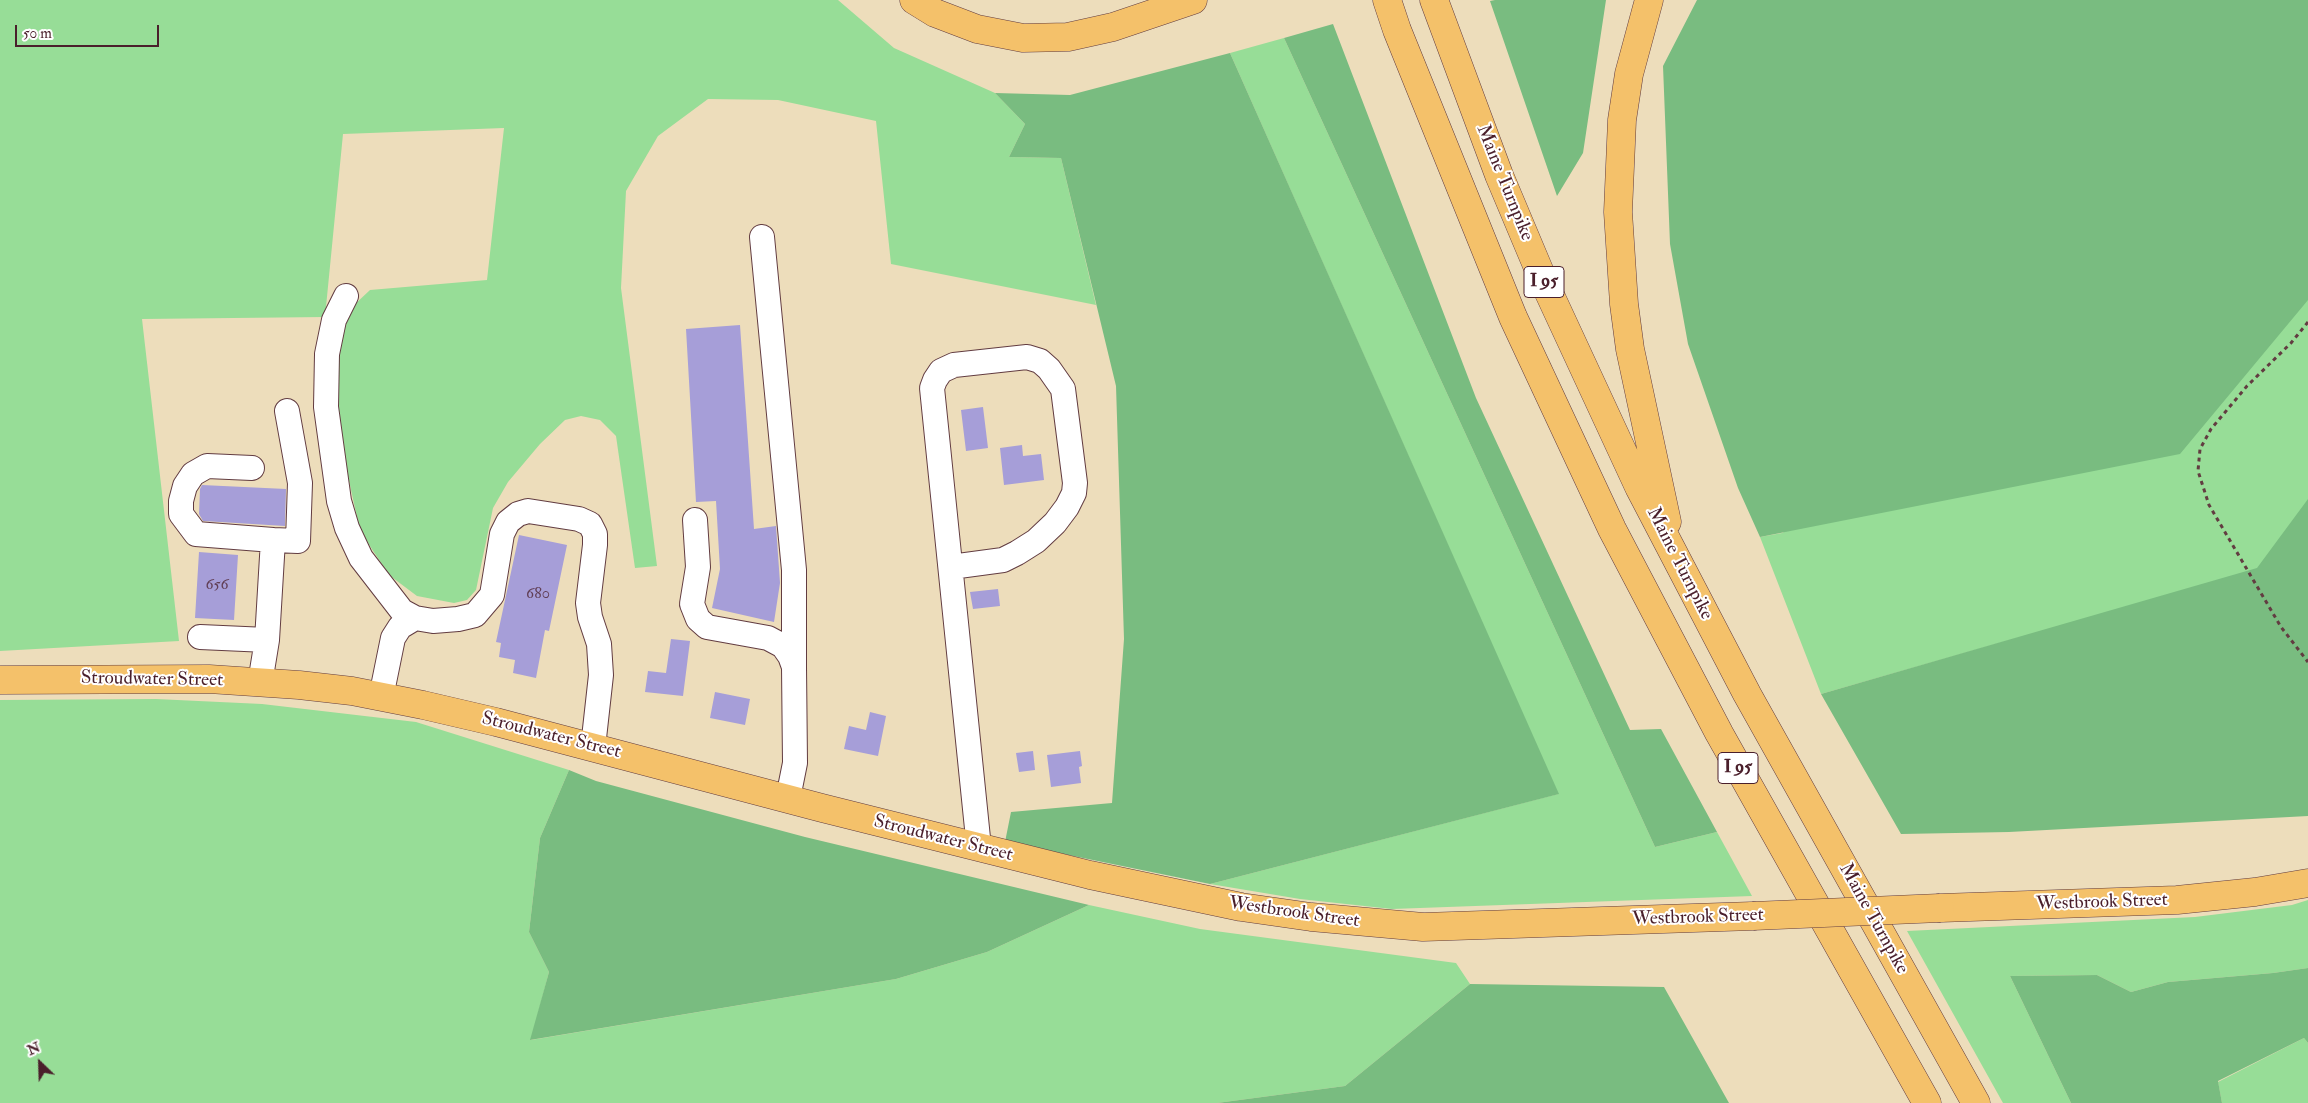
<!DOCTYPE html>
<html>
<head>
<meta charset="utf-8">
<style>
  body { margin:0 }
  #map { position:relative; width:2308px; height:1103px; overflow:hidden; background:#edddbb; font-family:"IM FELL Double Pica",serif }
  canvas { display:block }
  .north { position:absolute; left:15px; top:1038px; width:50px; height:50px; -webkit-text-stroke:4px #fff; paint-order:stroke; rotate:336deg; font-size:14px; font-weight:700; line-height:20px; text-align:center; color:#4a1f2b }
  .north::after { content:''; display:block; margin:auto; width:18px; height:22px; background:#4a1f2b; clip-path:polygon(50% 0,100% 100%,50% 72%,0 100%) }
  .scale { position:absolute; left:15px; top:25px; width:144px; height:22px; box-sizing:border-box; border:2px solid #4a1f2b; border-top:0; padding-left:6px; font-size:15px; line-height:18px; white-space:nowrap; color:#4a1f2b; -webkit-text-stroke:4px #fff; paint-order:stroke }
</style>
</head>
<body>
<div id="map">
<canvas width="2308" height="1103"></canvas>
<div class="north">N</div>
<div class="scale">50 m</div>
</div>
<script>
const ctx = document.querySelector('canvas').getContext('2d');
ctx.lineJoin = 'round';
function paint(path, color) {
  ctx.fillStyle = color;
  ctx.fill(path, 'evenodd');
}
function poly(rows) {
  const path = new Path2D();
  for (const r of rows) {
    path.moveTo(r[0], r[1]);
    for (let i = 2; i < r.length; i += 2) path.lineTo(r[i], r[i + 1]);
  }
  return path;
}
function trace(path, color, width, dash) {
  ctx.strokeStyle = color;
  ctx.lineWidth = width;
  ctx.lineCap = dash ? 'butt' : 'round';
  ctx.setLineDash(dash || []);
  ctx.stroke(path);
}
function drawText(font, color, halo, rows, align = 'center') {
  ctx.font = font + ' "IM FELL Double Pica",serif';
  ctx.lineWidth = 4;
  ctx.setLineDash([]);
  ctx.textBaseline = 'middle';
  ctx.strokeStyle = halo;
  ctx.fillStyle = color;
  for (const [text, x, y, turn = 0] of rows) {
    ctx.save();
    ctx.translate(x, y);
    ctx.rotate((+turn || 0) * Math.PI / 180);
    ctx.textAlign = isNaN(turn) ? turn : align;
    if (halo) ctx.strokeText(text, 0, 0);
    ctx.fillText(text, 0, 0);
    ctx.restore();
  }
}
const green = poly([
  [0,0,838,0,894,48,995,93,1025,124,1009,157,1061,158,1096,305,891,264,876,121,778,100,708,99,658,136,626,191,621,288,657,566,635,568,616,436,600,420,581,416,565,420,540,444,508,482,493,508,476,590,467,600,454,603,417,596,389,575,360,531,341,444,334,377,339,336,353,306,370,290,487,280,504,128,343,134,325,317,142,319,179,641,0,651],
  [1284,38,1655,847,1717,832,1752,896,1392,909,1300,899,1210,884,1558,794,1230,53],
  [2308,271,2308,546,2283,576,2017,638,1821,694,1760,537,1782,533],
  [156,699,262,704,416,722,569,770,540,838,529,932,549,972,531,1040,896,979,987,952,1089,905,1200,929,1456,963,1470,984,1345,1086,1217,1103,0,1103,0,700],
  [2308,900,2308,968,2273,973,2168,982,2131,992,2097,975,2010,976,2071,1103,2003,1103,1907,931,2195,917,2292,905],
  [2304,1038,2308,1043,2308,1103,2222,1103,2218,1082]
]);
const forest = poly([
  [1495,0,1606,0,1583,153,1557,196,1490,1],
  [1697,0,2308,0,2308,300,2180,454,1760,537,1738,488,1688,344,1670,244,1663,66],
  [1333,24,1476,398,1630,730,1661,729,1717,832,1655,847,1284,38],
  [1230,53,1559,794,1210,884,1005,842,1011,812,1112,803,1124,639,1116,386,1061,158,1009,157,1025,124,995,93,1070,95],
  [2308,499,2308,816,2009,832,1901,834,1821,694,2257,568],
  [569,770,596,781,805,837,1089,905,987,952,896,979,530,1040,549,972,529,932,540,838],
  [2308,968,2308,1043,2304,1038,2218,1081,2222,1103,2071,1103,2010,976,2097,975,2131,992,2168,982,2273,973],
  [1470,984,1664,987,1729,1103,1217,1103,1345,1086]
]);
const building = poly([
  [740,325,754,529,776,526,780,583,774,622,712,608,720,569,716,501,696,502,686,329],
  [983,407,988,448,966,451,961,410],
  [1022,445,1023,456,1041,454,1044,480,1004,485,1000,448],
  [202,485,286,489,285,526,203,521,199,514,200,489],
  [519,535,567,545,549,631,545,630,536,678,513,673,515,660,499,657,501,643,496,642],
  [199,552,238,555,234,620,195,618],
  [998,589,1000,606,973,609,970,592],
  [671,639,690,641,683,696,645,692,648,671,666,673],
  [715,692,750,699,745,725,710,718],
  [870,712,886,716,878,756,844,749,849,726,866,730],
  [1033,751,1035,770,1019,772,1016,753],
  [1080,751,1082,766,1079,767,1081,783,1051,787,1047,755]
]);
const path = poly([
  [2308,322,2291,343,2247,386,2211,429,2200,449,2198,471,2209,505,2281,627,2308,662]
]);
const minor = poly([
  [762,237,794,570,794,667],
  [346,296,334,320,327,354,326,407,339,501,347,528,361,558,402,611,415,618,433,621,458,619,475,615,492,595,502,534,508,522,518,514,528,511,579,519,590,524,595,534,595,545,588,603,590,617,599,644,601,675,593,747],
  [252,468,207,466,193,474,185,486,181,501,181,514,196,534,273,540,267,640,260,683],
  [695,520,698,567,692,604,698,619,707,627,768,638,783,646,790,656,794,667,795,763,788,798],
  [273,540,298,541,300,483,287,411],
  [951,567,1003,560,1017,553,1036,541,1055,523,1067,507,1074,493,1075,483,1063,389,1049,369,1040,361,1027,357,954,365,941,371,935,380,932,388,979,848],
  [200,637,267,640],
  [381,697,393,638,400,627,415,618]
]);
const major = poly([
  [0,680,209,679,299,685,352,691,423,705,496,722,822,808,1090,875,1241,907,1311,917,1423,927,1753,916],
  [1940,908,2177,900,2255,892,2308,883]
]);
const highway = poly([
  [914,0,935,13,977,29,1023,38,1068,37,1113,27,1193,0],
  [1387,0,1397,30,1513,317,1612,529,1719,733,1927,1103],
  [1434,0,1499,175,1544,282,1639,487,1747,694,1976,1103],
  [1649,0,1629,74,1622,120,1618,212,1624,304,1630,349,1667,522]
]);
const majorBridge = poly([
  [1753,916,1940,908]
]);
const numberNames = [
  ["656",217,586],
  ["680",538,595]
];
const shields = [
  [1544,282,40],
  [1738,768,40]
];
const shieldNames = [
  ["I 95",1544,282],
  ["I 95",1738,768]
];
const streetNames = [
  ["Maine Turnpike",1504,183,68],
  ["Maine Turnpike",1679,564,63],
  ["Stroudwater Street",152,680,1],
  ["Stroudwater Street",551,736,14],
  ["Stroudwater Street",943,839,14],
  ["Westbrook Street",2102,903,-2],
  ["Westbrook Street",1294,913,8],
  ["Westbrook Street",1698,918,-2],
  ["Maine Turnpike",1873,919,61]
];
paint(green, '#97dd97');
paint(forest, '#79bc80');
paint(building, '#a69ed8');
trace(minor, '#623c41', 26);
trace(major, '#623c41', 29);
trace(highway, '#623c41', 29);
trace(path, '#623c41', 3, [4, 4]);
trace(minor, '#fff', 24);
trace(major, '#f4c16a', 28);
trace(highway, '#f4c16a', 28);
trace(majorBridge, '#623c41', 29, []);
trace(majorBridge, '#f4c16a', 28);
drawText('16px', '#613f56', null, numberNames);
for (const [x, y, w] of shields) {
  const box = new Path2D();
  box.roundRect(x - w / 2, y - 15.5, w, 31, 4);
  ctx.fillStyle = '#fff';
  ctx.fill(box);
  trace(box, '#4a1f2b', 1);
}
drawText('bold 18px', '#4a1f2b', null, shieldNames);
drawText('19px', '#4a1f2b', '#fff', streetNames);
</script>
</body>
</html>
